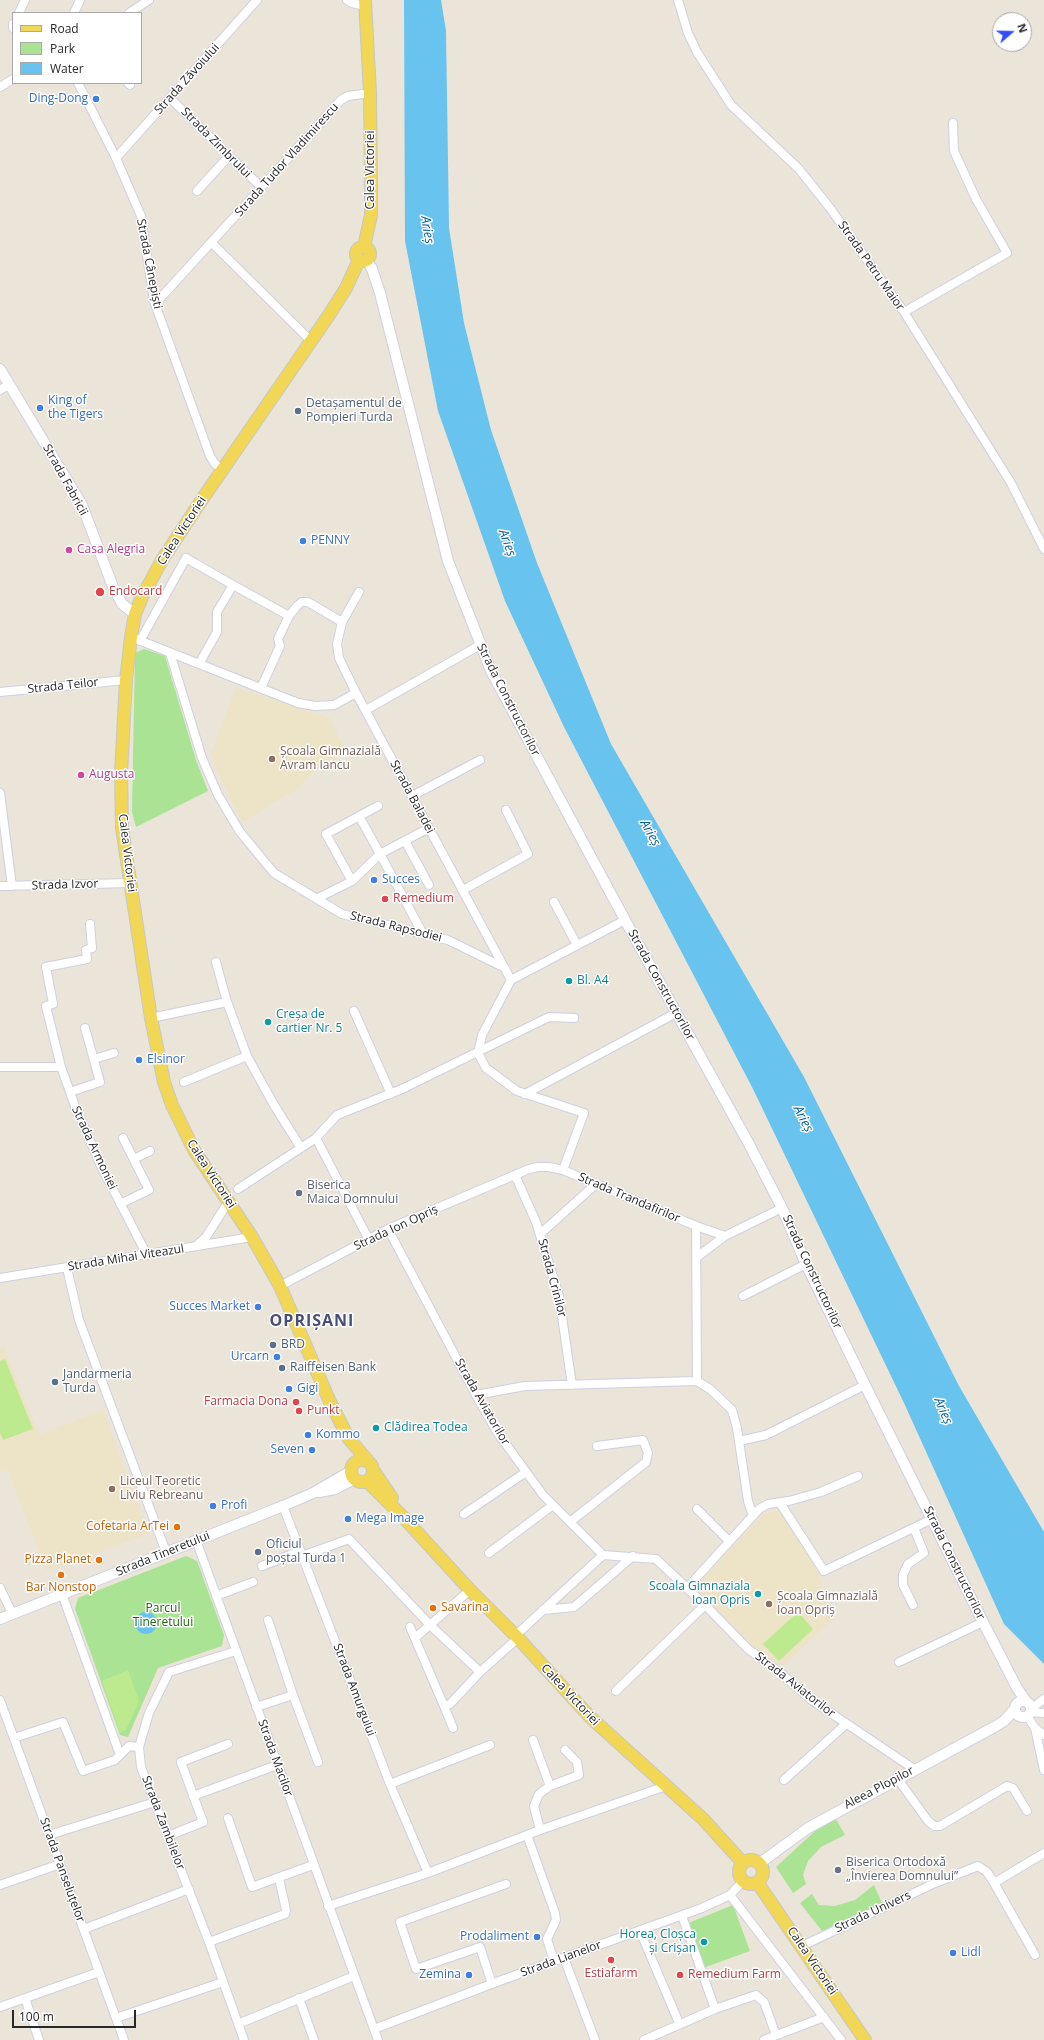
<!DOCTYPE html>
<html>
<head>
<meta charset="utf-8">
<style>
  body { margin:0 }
  #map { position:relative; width:1044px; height:2040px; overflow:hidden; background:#ebe4d9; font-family:"Open Sans",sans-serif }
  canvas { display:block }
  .legend { position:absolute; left:12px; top:12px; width:130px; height:72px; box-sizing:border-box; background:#fff; border:1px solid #a9a9a9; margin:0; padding:5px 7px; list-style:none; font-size:12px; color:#282828 }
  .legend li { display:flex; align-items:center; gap:8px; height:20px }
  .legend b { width:20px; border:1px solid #a9a9a9 }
  .north { position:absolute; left:992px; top:12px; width:40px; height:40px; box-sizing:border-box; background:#fff; border:1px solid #a9a9a9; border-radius:50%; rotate:70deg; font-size:11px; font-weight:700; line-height:16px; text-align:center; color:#282828 }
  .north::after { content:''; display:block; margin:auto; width:14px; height:18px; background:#354efb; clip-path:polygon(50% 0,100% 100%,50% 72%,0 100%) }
  .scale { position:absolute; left:12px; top:2010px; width:124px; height:18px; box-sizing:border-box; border:2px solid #282828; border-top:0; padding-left:5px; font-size:12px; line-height:14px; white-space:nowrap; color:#282828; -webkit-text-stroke:3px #fff; paint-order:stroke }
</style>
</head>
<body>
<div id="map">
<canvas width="1044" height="2040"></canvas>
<ul class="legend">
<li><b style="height:5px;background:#f2d757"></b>Road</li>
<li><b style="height:11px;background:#aae394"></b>Park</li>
<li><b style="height:11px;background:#69c3ef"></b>Water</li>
</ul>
<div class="north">N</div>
<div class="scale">100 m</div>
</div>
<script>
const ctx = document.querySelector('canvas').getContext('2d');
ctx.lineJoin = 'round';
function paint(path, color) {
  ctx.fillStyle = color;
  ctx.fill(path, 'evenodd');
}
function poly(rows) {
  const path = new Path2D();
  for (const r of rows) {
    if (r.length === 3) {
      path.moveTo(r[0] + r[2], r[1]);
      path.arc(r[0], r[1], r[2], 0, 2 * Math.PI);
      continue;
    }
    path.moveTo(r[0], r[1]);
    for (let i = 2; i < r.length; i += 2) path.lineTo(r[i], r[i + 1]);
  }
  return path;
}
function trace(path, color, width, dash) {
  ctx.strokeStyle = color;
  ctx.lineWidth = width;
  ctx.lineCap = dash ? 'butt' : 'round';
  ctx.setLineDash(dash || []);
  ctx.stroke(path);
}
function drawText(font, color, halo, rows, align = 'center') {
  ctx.font = font + ' "Open Sans",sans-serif';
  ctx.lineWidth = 3;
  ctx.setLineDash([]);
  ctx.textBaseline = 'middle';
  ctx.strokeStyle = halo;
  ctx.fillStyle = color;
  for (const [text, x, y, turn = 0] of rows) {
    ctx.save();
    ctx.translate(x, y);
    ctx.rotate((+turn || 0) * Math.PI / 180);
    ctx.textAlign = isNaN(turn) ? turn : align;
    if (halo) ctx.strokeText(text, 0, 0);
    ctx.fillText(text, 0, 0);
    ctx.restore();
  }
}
const education = poly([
  [236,688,330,718,345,751,320,765,299,788,242,822,214,765,211,753],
  [4,1347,39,1435,103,1410,148,1534,47,1571,7,1469,0,1472,0,1348],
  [779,1510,818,1572,832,1620,782,1667,748,1642,694,1589,762,1515]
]);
const green = poly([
  [144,649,165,656,196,760,208,791,136,827,132,812,135,653],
  [186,1556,197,1561,224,1635,222,1646,158,1668,128,1737,120,1735,75,1609,78,1598],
  [836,1819,845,1835,821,1847,808,1861,803,1875,806,1884,793,1893,776,1867,815,1831],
  [874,1885,882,1903,822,1931,800,1903,812,1894,819,1905,835,1906,855,1900],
  [733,1905,750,1951,703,1968,686,1924]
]);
const pitch = poly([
  [5,1359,33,1429,3,1440,0,1432,0,1361],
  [798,1612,813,1629,779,1661,763,1644],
  [128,1670,139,1701,126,1730,120,1732,102,1681]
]);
const water = poly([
  [404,0,441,0,446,31,449,228,464,323,491,430,537,563,611,744,804,1077,959,1386,1044,1532,1044,1664,1004,1624,904,1403,753,1089,564,727,505,601,438,411,405,241],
  [146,1623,11]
]);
const minor = poly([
  [347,0,352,3,365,6],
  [678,0,688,33,697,52,731,105,798,168,830,208,904,312,1011,483,1044,549],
  [19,13,25,0],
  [74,13,80,0],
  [129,13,149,0],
  [13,24,13,28],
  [78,83,116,158,141,216,154,301,210,456,215,464,222,469],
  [128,83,130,85],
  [0,87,13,79],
  [170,98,261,187],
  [116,158,257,0],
  [197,191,229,156],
  [212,243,311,341],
  [155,304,341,100,348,96,370,93],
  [904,312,1007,253,976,199,954,151,953,123],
  [0,390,8,385],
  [359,592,342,622,337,644,339,658,356,693,511,980],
  [131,637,298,703,315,706,334,705,356,693],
  [140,641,186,558,233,585],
  [170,653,202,758,218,795,240,832,274,873,342,914,448,940,505,968],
  [199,664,217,632,217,612,233,585,289,616],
  [261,688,280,646,278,639,289,616,297,606,302,602,308,602,342,622],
  [0,692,126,680],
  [366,710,480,645],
  [0,793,12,886],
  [412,796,480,760],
  [405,841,429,885],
  [352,881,326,834,378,806],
  [0,886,131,883],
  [463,890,528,854,506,810],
  [318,898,352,881,380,854,359,816],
  [554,902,577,945],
  [90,924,92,948,86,950,87,959,46,967,53,1004,46,1006,61,1067,75,1106,101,1166,147,1255],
  [423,934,380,854,429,828],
  [216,962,227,1002,247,1056,274,1105,301,1148],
  [511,980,482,1035,478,1053,486,1068,517,1091,584,1113,563,1170],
  [511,980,625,920],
  [354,1011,391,1094],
  [151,1018,227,1002],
  [94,1059,114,1053],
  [0,1067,61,1067],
  [184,1082,247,1056],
  [70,1092,100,1082,85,1028],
  [525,1094,676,1013],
  [316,1138,369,1240],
  [134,1159,150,1151],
  [515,1175,536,1222,559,1296,572,1385],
  [238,1189,316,1138,337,1115,402,1089,549,1017,574,1018],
  [120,1204,149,1190,123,1138],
  [696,1226,697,1381],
  [388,1229,476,1395,497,1432,543,1495,603,1555],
  [540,1234,596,1184],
  [196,1246,206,1237,225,1207,229,1203],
  [697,1257,725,1236,782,1208],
  [67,1268,79,1320,166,1552],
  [0,1278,252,1237],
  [280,1286,388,1229,529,1169,538,1167,549,1167,563,1170,696,1226,725,1236],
  [743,1296,806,1264],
  [476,1395,525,1386,697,1381,710,1389,732,1410,737,1428,748,1501,753,1516],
  [739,1441,766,1435,865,1385],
  [780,1503,824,1571,932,1519],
  [283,1506,390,1784,428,1873],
  [697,1509,729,1541],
  [464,1514,526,1472],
  [570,1522,646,1462,648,1453,643,1440,597,1446],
  [196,1540,378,2040],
  [489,1553,553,1505],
  [302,1556,349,1539,430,1625,480,1672],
  [262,1566,300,1551],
  [0,1588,12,1613],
  [687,1588,759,1509,768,1504,789,1501,821,1492,858,1476],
  [62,1594,120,1755],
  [216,1596,253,1582],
  [913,1605,903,1585,903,1575,908,1564,924,1553,914,1528],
  [543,1610,574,1607,633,1556],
  [268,1620,293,1695],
  [410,1627,444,1706],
  [515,1636,603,1555,656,1559,705,1605,748,1649,782,1674,810,1699,914,1769],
  [415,1638,470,1590],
  [236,1651,169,1672,149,1713,139,1747,141,1767,209,1942,244,2040],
  [899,1662,983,1622],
  [616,1691,705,1605],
  [0,1700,124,2040],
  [256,1707,293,1695,318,1762],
  [1031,1709,1044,1699],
  [1031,1712,1044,1713],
  [1027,1716,1035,1728,1044,1735],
  [453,1728,444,1706,450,1704,480,1672,518,1638],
  [1035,1728,1044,1770],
  [14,1738,63,1722,83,1771,115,1760,129,1746,139,1747],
  [533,1740,550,1786],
  [897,1778,928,1821,934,1826,940,1826,1007,1786,1013,1788,1027,1811],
  [784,1780,846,1724],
  [390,1784,490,1745],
  [193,1796,277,1765],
  [228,1818,252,1887,313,1865],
  [540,1830,534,1806,539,1794,550,1786,579,1775,577,1762,565,1750],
  [49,1835,155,1802],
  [527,1835,555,1913,556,1920,547,1939,554,1961],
  [168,1836,203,1822,181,1762,228,1744],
  [994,1883,1044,1853],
  [0,1885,60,1864],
  [730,1895,841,2040],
  [328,1906,428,1873,540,1830,666,1786],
  [84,1929,189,1889],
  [640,1931,679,2023],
  [209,1942,285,1914,286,1910,279,1878],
  [802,1946,935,1883,978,1866,987,1872,994,1883,1035,1955],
  [564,1958,595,2040],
  [492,1984,480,1947,416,1969,400,1922,506,1884],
  [25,1998,39,2040],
  [299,1998,314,2040],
  [0,2007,99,1972],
  [715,2009,756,1995,764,2002,776,2035],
  [116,2018,223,1982],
  [238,2024,354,1976],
  [374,2029,502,1980,702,1908,730,1895,743,1881],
  [644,2040,715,2009,682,1916],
  [764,2040,824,2017]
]);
const tertiary = poly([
  [367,260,372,269,380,293,448,561,491,671,625,920,749,1144,782,1208,806,1264,865,1385,983,1622,1017,1688,1026,1701],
  [0,369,82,505,113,587,122,604,135,614],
  [319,1492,335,1489,354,1479],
  [0,1619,283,1506,313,1493,351,1471],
  [1023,1709,8],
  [760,1863,808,1828,996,1726,1004,1721,1015,1709]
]);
const primary = poly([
  [363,254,7],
  [364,247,371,215,371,189,370,93,365,0],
  [359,260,346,288,329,315,203,498,162,560,142,597,135,614,131,637,126,680,121,773,122,828,151,1018,164,1082,172,1105,194,1150,252,1237,280,1286,330,1402,349,1439,368,1461],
  [362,1471,11],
  [373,1470,392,1498],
  [367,1481,405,1519,470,1590,518,1638,590,1717,703,1819,743,1863],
  [751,1872,12],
  [757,1882,865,2040]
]);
const markers = [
  [96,99,4,"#3f7fe0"],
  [40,408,4,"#3f7fe0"],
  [298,411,4,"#5c6f8a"],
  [303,541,4,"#3f7fe0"],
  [69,550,4,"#d1479c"],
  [100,592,5,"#e0444e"],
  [272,759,4,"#8d6e63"],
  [81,775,4,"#d1479c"],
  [374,880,4,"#3f7fe0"],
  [385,899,4,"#e0444e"],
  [569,981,4,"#0f9aa8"],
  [268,1022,4,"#0f9aa8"],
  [139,1060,4,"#3f7fe0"],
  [299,1193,4,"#6b7280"],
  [258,1307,4,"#3f7fe0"],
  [273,1345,4,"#5c6f8a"],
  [277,1357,4,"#3f7fe0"],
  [282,1368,4,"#5c6f8a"],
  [55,1382,4,"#5c6f8a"],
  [289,1389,4,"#3f7fe0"],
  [296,1402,4,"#e0444e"],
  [299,1411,4,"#e0444e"],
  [376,1428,4,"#0f9aa8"],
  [308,1435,4,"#3f7fe0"],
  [312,1450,4,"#3f7fe0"],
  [112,1489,4,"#8d6e63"],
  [213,1506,4,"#3f7fe0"],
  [348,1519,4,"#3f7fe0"],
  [177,1527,4,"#e8710a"],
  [258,1552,4,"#5c6f8a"],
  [99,1560,4,"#e8710a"],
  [61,1575,4,"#e8710a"],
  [758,1594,4,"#0f9aa8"],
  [769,1604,4,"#8d6e63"],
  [433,1608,4,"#e8710a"],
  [838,1870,4,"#6b7280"],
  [537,1937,4,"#3f7fe0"],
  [704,1942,4,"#0f9aa8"],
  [953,1953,4,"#3f7fe0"],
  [611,1960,4,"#e0444e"],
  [469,1975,4,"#3f7fe0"],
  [680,1975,4,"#e0444e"]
];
const streetNames = [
  ["Strada Zăvoiului",187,79,-48],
  ["Strada Zimbrului",216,143,45],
  ["Strada Tudor Vladimirescu",287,160,-48],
  ["Calea Victoriei",371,170,-90],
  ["Strada Cânepiști",149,264,79],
  ["Strada Petru Maior",871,266,55],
  ["Strada Fabricii",65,480,61],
  ["Calea Victoriei",182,531,-57],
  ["Strada Teilor",63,686,-6],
  ["Strada Constructorilor",508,700,63],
  ["Strada Baladei",412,797,62],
  ["Calea Victoriei",127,853,83],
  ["Strada Izvor",65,885,-2],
  ["Strada Rapsodiei",396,927,14],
  ["Strada Constructorilor",661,985,61],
  ["Strada Armoniei",94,1148,65],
  ["Calea Victoriei",211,1174,57],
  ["Strada Trandafirilor",629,1198,23],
  ["Strada Ion Opriș",396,1228,-25],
  ["Strada Mihai Viteazul",126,1258,-9],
  ["Strada Constructorilor",812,1272,65],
  ["Strada Crinilor",552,1278,75],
  ["Strada Aviatorilor",482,1402,60],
  ["Strada Tineretului",163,1554,-22],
  ["Strada Constructorilor",954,1563,64],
  ["Strada Aviatorilor",795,1685,38],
  ["Strada Amurgului",354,1690,69],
  ["Calea Victoriei",570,1695,47],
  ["Strada Macilor",275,1758,70],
  ["Aleea Plopilor",879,1788,-28],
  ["Strada Zambilelor",163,1823,69],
  ["Strada Panseluțelor",62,1870,70],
  ["Strada Univers",873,1912,-25],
  ["Strada Lianelor",561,1959,-20],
  ["Calea Victoriei",812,1961,56]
];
const shopNames = [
  ["Ding-Dong",88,99,"right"],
  ["King of",48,401],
  ["the Tigers",48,415],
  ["PENNY",311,541],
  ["Succes",382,880],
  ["Elsinor",147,1060],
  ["Succes Market",250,1307,"right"],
  ["Urcarn",269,1357,"right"],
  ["Gigi",297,1389],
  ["Kommo",316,1435],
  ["Seven",304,1450,"right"],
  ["Profi",221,1506],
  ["Mega Image",356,1519],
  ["Prodaliment",529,1937,"right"],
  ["Lidl",961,1953],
  ["Zemina",461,1975,"right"]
];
const serviceNames = [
  ["Detașamentul de",306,404],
  ["Pompieri Turda",306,418],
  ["BRD",281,1345],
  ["Raiffeisen Bank",290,1368],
  ["Jandarmeria",63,1375],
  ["Turda",63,1389],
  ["Oficiul",266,1545],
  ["poștal Turda 1",266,1559]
];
const hotelNames = [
  ["Casa Alegria",77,550],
  ["Augusta",89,775]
];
const healthNames = [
  ["Endocard",109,592],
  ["Remedium",393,899],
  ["Farmacia Dona",288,1402,"right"],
  ["Punkt",307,1411],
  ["Estiafarm",611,1974,"center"],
  ["Remedium Farm",688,1975]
];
const educationNames = [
  ["Școala Gimnazială",280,752],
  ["Avram Iancu",280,766],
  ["Liceul Teoretic",120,1482],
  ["Liviu Rebreanu",120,1496],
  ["Școala Gimnazială",777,1597],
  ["Ioan Opriș",777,1611]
];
const cultureNames = [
  ["Bl. A4",577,981],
  ["Creșa de",276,1015],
  ["cartier Nr. 5",276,1029],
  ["Clădirea Todea",384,1428],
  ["Scoala Gimnaziala",750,1587,"right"],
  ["Ioan Opris",750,1601,"right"],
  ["Horea, Cloșca",696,1935,"right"],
  ["și Crișan",696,1949,"right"]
];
const worshipNames = [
  ["Biserica",307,1186],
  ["Maica Domnului",307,1200],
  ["Biserica Ortodoxă",846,1863],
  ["„Învierea Domnului”",846,1877]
];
const foodNames = [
  ["Cofetaria ArTei",169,1527],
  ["Pizza Planet",91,1560],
  ["Bar Nonstop",61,1588,"center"],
  ["Savarina",441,1608,"left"]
];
const parkNames = [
  ["Parcul",163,1609],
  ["Tineretului",163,1623]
];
const waterNames = [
  ["Arieș",427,230,81],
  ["Arieș",507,543,70],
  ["Arieș",650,833,61],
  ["Arieș",803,1119,63],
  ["Arieș",943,1411,67]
];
const districtNames = [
  ["OPRIȘANI",312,1321]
];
paint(education, '#ede3c7');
paint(green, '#aae394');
paint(pitch, '#beea8f');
paint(water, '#69c3ef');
trace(minor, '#ced0e1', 10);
trace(tertiary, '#ced0e1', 12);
trace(primary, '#c7c7c7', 14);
trace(minor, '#fff', 8);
trace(tertiary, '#fff', 10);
trace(primary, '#f2d757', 12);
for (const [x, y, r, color] of markers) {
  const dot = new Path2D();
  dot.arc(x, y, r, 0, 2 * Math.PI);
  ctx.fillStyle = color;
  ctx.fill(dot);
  trace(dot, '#fff', 1.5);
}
drawText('12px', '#282828', '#fff', streetNames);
drawText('12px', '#366cbe', '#fff', shopNames, 'left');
drawText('12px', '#4e5e75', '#fff', serviceNames, 'left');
drawText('12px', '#b23c85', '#fff', hotelNames, 'left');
drawText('12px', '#be3a42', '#fff', healthNames, 'left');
drawText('12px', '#785e54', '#fff', educationNames, 'left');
drawText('12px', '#0d838f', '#fff', cultureNames, 'left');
drawText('12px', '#5b616d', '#fff', worshipNames, 'left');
drawText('12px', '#c56008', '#fff', foodNames, 'right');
drawText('12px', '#236418', '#fff', parkNames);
drawText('italic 13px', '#0c5f98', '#fff', waterNames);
ctx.letterSpacing = '1px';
drawText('bold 16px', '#484e78', '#fff', districtNames);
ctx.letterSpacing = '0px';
</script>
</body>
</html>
